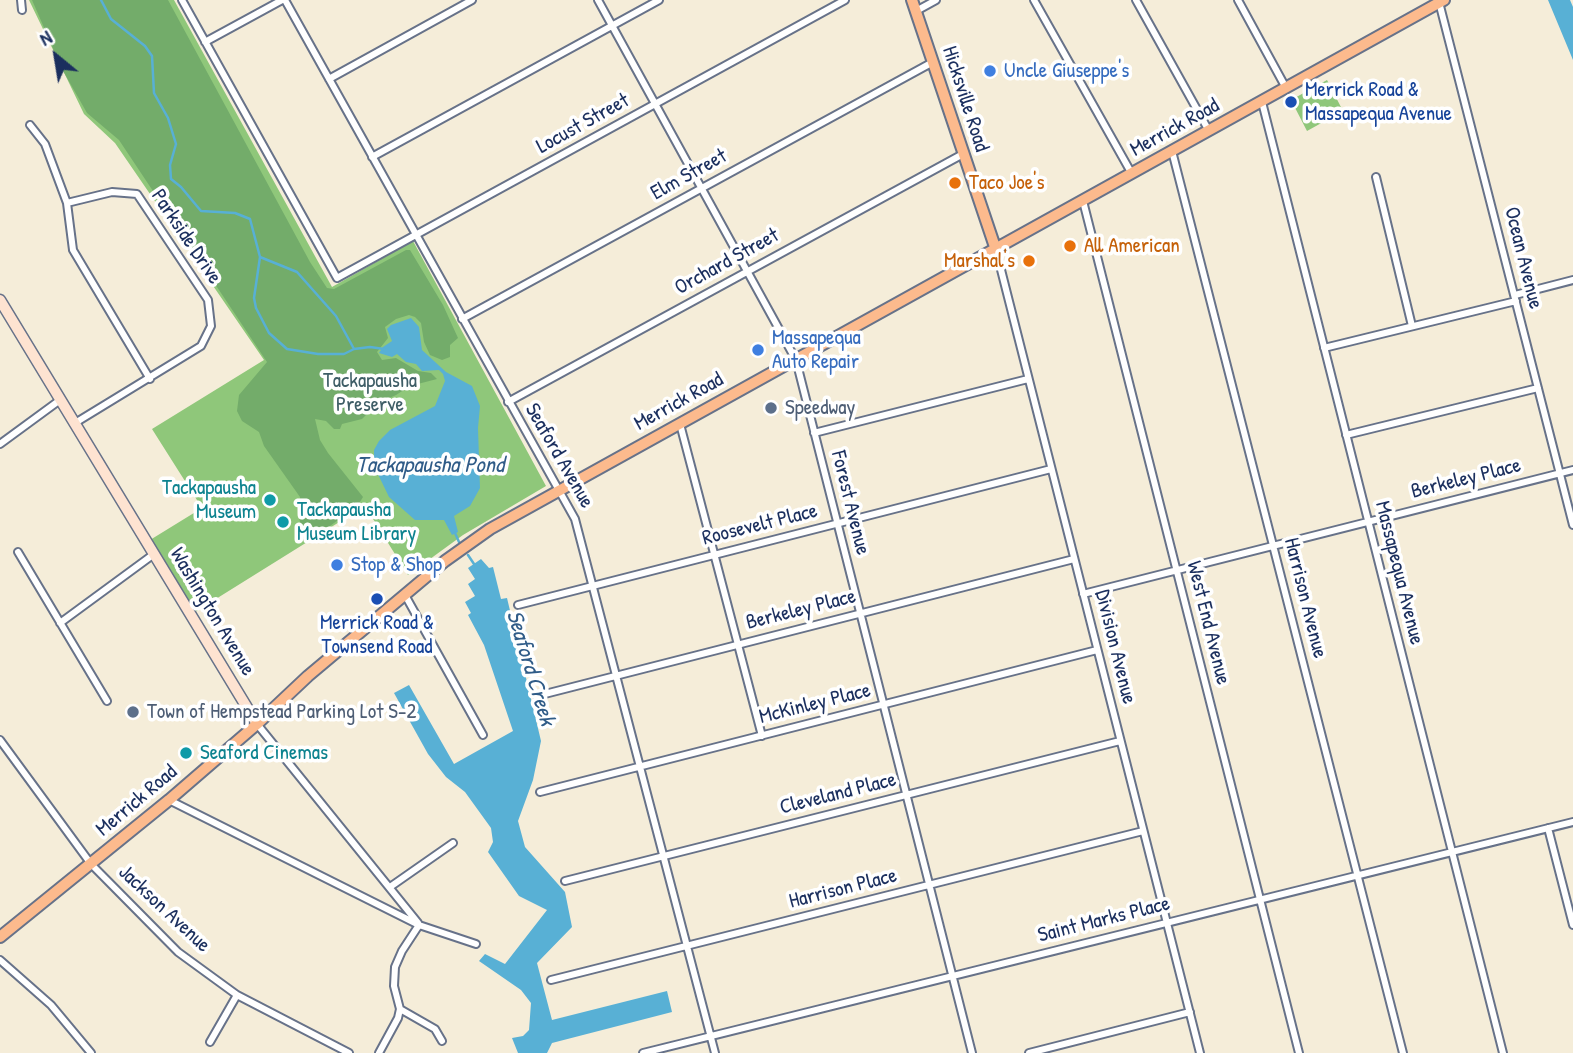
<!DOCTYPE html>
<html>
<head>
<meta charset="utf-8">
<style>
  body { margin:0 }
  #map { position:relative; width:1573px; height:1053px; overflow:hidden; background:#f5edd9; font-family:"Patrick Hand",sans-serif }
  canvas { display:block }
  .north { position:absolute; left:21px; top:21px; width:70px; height:70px; -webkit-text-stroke:5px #fff; paint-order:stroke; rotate:330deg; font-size:19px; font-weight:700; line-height:28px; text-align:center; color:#1b2f5e }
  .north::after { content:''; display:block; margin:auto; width:24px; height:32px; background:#1b2f5e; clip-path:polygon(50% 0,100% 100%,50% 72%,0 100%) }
</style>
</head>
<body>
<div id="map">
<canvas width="1573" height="1053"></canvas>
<div class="north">N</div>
</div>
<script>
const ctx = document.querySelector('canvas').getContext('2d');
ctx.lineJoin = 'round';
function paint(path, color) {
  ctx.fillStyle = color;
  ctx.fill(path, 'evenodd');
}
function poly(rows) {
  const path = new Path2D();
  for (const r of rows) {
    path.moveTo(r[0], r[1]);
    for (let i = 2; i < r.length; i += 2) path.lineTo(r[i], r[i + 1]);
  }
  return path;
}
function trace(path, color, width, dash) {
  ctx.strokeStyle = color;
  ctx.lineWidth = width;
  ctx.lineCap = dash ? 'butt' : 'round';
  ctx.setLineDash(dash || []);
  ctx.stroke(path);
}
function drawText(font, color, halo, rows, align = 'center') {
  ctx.font = font + ' "Patrick Hand",sans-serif';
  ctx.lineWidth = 7;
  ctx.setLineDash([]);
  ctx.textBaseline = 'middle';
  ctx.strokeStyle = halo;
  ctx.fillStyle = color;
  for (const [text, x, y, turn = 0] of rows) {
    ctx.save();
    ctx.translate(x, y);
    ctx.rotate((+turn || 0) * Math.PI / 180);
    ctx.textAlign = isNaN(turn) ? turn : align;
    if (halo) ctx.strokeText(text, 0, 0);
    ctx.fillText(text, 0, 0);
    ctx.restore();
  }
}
const green = poly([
  [29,0,174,0,332,287,413,241,546,486,463,535,408,575,365,506,195,612,150,540,202,508,152,429,264,360,115,143,84,114],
  [1327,80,1343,111,1307,131,1291,100]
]);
const forest = poly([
  [32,0,168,0,310,262,327,288,334,289,406,250,410,250,443,305,458,338,450,345,450,357,442,360,430,355,424,342,421,323,415,317,409,315,396,319,385,327,388,338,377,352,382,360,396,358,418,371,431,373,437,379,410,386,396,395,378,403,362,419,342,424,340,429,334,429,326,421,315,419,320,440,328,453,363,497,358,505,330,526,310,534,302,529,299,518,300,497,264,446,259,432,242,421,237,411,239,395,267,362,119,140,87,113,62,69]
]);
const water = poly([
  [1548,0,1570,0,1573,7,1573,60],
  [411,318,419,327,422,350,446,372,472,386,480,406,478,428,480,488,470,506,454,516,458,532,452,535,444,520,415,520,389,497,374,466,374,450,379,441,390,430,435,406,445,381,443,374,439,370,422,371,416,364,406,362,397,354,392,357,379,353,383,347,392,341,387,329,391,325],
  [481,559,489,568,493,567,501,599,507,598,541,741,533,780,518,821,525,847,565,892,572,927,537,963,552,1020,667,991,672,1012,552,1043,547,1053,518,1053,512,1038,523,1036,529,1030,531,1003,521,990,479,961,485,954,505,964,547,910,519,896,488,852,493,842,491,828,465,792,446,777,428,754,394,693,409,685,454,764,513,731,484,645,468,615,471,613,465,602,475,596,468,584,475,579,468,568]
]);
const stream = poly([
  [101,0,111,19,145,46,152,56,154,93,168,118,176,144,170,165,171,179,181,187,201,211,235,213,250,219,260,257,254,298,256,308,269,333,287,349,318,354,344,354,354,349,370,347,384,349],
  [260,257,297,272,336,316,354,349],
  [455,533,459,542],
  [468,555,476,567]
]);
const street = poly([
  [21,0,22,10],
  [182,0,337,278,845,0],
  [285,0,575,519,715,1053],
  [598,0,796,360,972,1053],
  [1034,0,1132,174],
  [1136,0,1209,131],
  [1238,0,1286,88],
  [1439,2,1573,525],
  [916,11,936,0],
  [205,42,282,0],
  [329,79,472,0],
  [1262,102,1503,1053],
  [30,125,45,144,67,203,73,250,150,379],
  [1172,151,1403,1053],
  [372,157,659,0],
  [1376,177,1412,326],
  [1083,201,1299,1053],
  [67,203,112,192,137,194,208,300,211,326,201,346,75,423],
  [996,250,1200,1053],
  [1515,295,1573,280],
  [462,319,933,62],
  [1324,348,1516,301],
  [508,402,963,154],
  [680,424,762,736],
  [814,433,1028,379],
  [1346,435,1538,388],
  [0,444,60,400],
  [18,552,107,701],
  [1083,594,1573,470],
  [405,595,483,735],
  [518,605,1051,469],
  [60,623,154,554],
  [537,696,1074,559],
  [257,724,418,923],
  [0,740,91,864,178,952,237,995,349,1053],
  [540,792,1097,650],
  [169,800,419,925,476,944],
  [1548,828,1573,925],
  [565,881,1120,741],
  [390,887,453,843],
  [0,960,51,1005,91,1053],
  [551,980,1143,831],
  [400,1009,435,1029,442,1041],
  [210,1042,237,995],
  [379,1053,398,1018,400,1009,394,986,395,967,402,951,419,925],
  [643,1053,1573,822],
  [1029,1053,1190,1012]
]);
const secondary = poly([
  [0,300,257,724]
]);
const primary = poly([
  [912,0,996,250],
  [0,937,169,800,257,724,308,676,445,561,490,529,1444,0]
]);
const markers = [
  [990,71,7,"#3f7fe0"],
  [1291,102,7,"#1a4fb4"],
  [955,183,7,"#e8710a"],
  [1070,246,7,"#e8710a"],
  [1029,261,7,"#e8710a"],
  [758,350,7,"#3f7fe0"],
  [771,408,7,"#5c6f8a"],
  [270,500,7,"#0f9aa8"],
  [283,522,7,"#0f9aa8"],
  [337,565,7,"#3f7fe0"],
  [377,599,7,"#1a4fb4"],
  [133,712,7,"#5c6f8a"],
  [186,753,7,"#0f9aa8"]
];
const shopNames = [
  ["Uncle Giuseppe's",1004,71],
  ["Massapequa",772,338],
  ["Auto Repair",772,362],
  ["Stop & Shop",351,565]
];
const transitNames = [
  ["Merrick Road &",1305,90],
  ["Massapequa Avenue",1305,114],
  ["Merrick Road &",377,623,"center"],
  ["Townsend Road",377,647,"center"]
];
const streetNames = [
  ["Hicksville Road",965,99,72],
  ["Locust Street",583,124,-29],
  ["Merrick Road",1175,128,-29],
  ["Elm Street",689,175,-29],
  ["Parkside Drive",186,237,56],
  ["Ocean Avenue",1523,258,76],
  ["Orchard Street",727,262,-29],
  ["Merrick Road",679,402,-29],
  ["Seaford Avenue",559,456,60],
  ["Berkeley Place",1466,479,-14],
  ["Forest Avenue",850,503,76],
  ["Roosevelt Place",760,525,-14],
  ["Massapequa Avenue",1399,573,76],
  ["Harrison Avenue",1305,598,76],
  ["Berkeley Place",801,610,-14],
  ["Washington Avenue",212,612,59],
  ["West End Avenue",1208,623,76],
  ["Division Avenue",1115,647,76],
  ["McKinley Place",815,704,-14],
  ["Cleveland Place",838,794,-14],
  ["Merrick Road",137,801,-40],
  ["Harrison Place",843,889,-14],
  ["Jackson Avenue",164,909,43],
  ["Saint Marks Place",1104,920,-14]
];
const foodNames = [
  ["Taco Joe's",969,183],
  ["All American",1084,246],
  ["Marshal's",1015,261,"right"]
];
const parkNames = [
  ["Tackapausha",370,381],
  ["Preserve",370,405]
];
const serviceNames = [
  ["Speedway",785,408],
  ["Town of Hempstead Parking Lot S-2",147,712]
];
const cultureNames = [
  ["Tackapausha",256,488,"right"],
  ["Museum",256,512,"right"],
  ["Tackapausha",297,510],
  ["Museum Library",297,534],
  ["Seaford Cinemas",200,753]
];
const waterNames = [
  ["Tackapausha Pond",430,466],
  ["Seaford Creek",530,668,73]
];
paint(green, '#8fc77a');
paint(forest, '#73ac6a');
paint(water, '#58b0d5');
trace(stream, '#58b0d5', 2.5);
trace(street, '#677289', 10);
trace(secondary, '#677289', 13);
trace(primary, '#677289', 14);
trace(street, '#fff', 6);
trace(secondary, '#fee3d1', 10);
trace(primary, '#fcba8d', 10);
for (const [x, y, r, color] of markers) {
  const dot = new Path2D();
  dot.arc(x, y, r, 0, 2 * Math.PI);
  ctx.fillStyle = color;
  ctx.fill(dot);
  trace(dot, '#fff', 2.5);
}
drawText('21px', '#366cbe', '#fff', shopNames, 'left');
drawText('21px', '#164399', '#fff', transitNames, 'left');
drawText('21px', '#1b2f5e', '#fff', streetNames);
drawText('21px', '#c56008', '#fff', foodNames, 'left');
drawText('21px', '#3e5d66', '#fff', parkNames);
drawText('21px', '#4e5e75', '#fff', serviceNames, 'left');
drawText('21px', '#0d838f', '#fff', cultureNames, 'left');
drawText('italic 23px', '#305c88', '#fff', waterNames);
</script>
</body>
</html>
